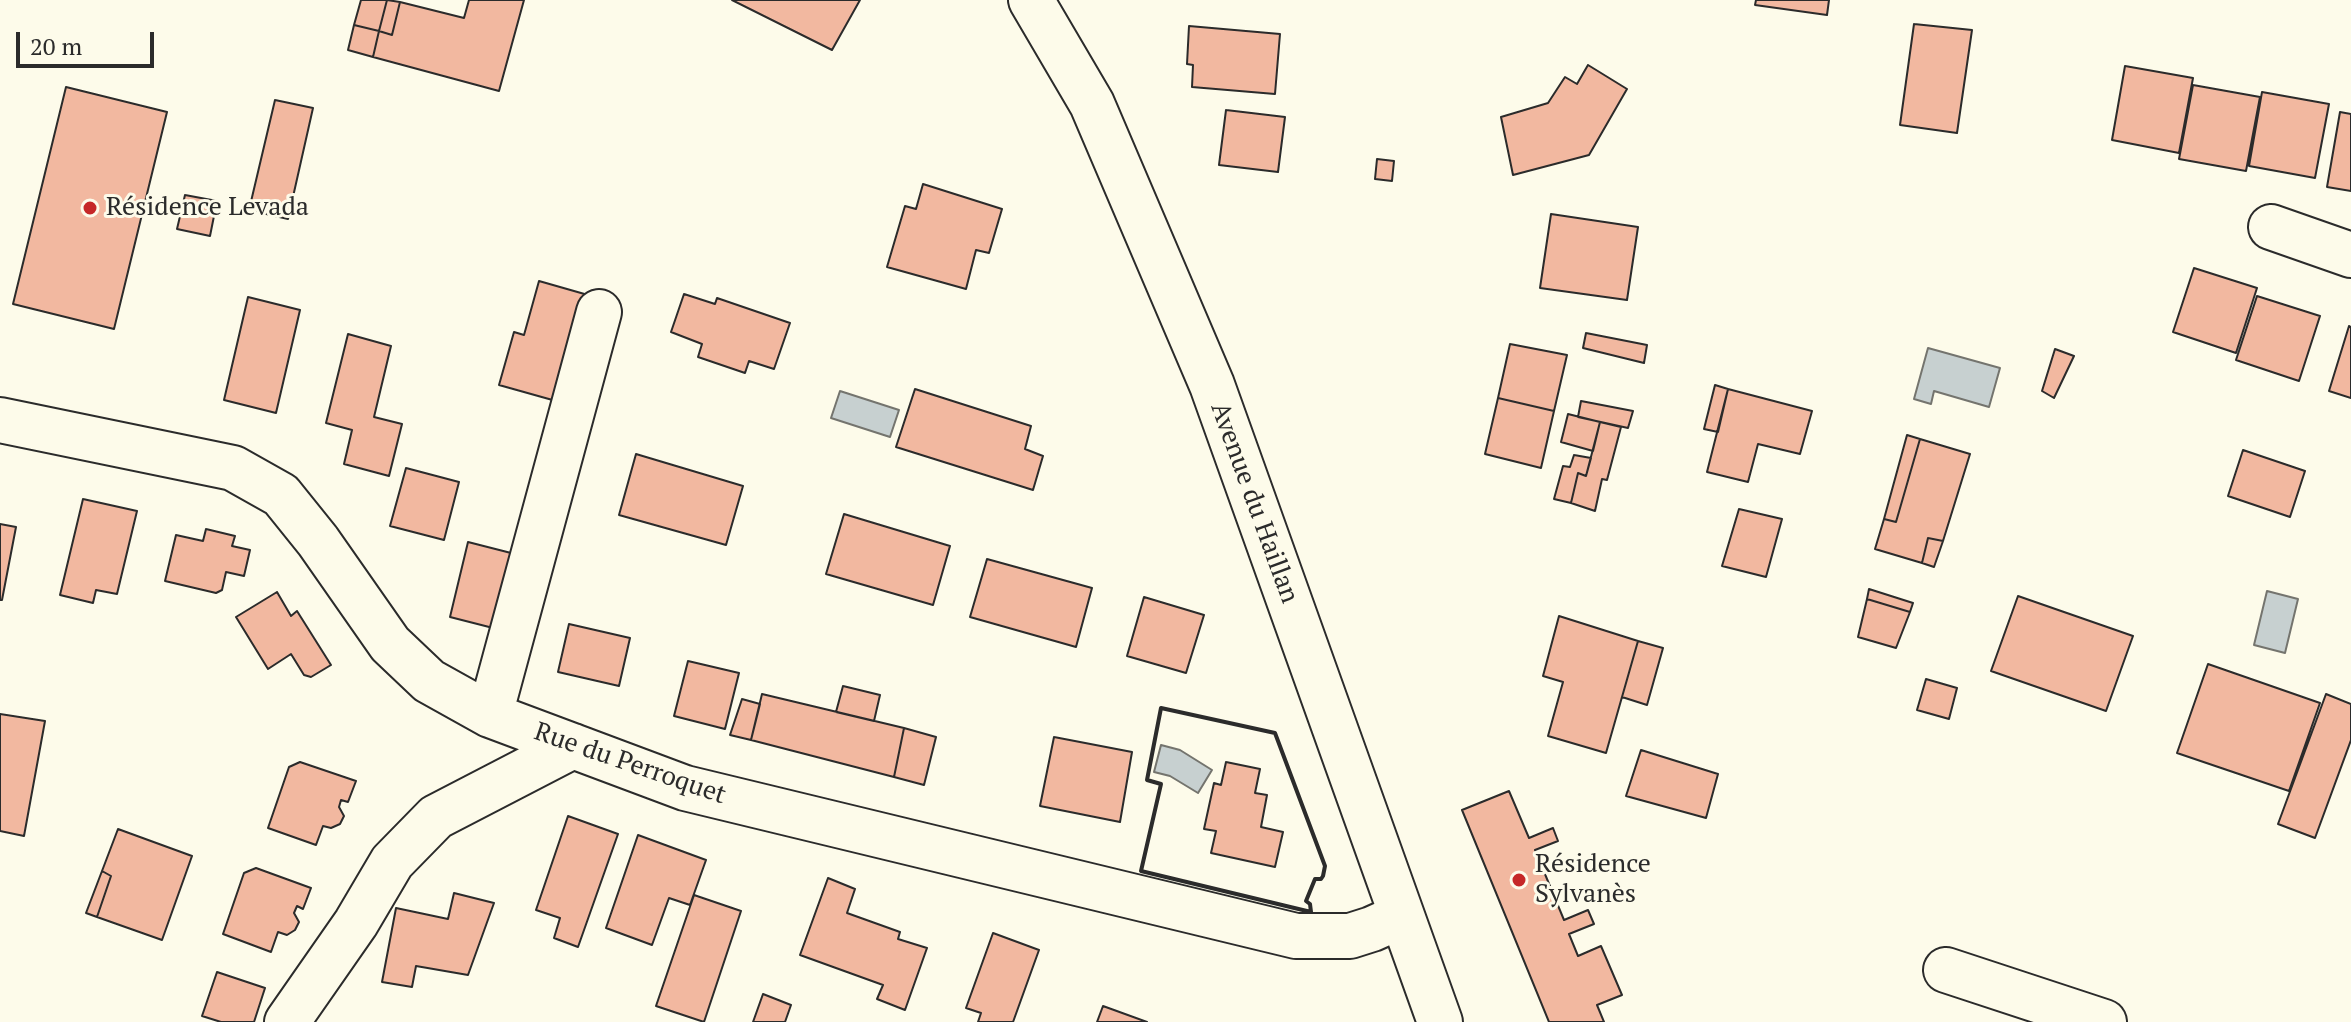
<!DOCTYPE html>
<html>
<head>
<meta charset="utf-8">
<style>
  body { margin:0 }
  #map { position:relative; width:2351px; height:1022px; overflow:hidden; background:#fdfbea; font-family:"PT Serif",serif }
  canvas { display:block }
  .scale { position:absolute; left:16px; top:32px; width:138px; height:36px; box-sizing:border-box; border:4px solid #2b2b2b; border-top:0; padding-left:10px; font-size:24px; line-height:28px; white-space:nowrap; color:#2b2b2b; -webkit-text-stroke:6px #fdfbea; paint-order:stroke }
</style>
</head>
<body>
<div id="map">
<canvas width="2351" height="1022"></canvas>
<div class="scale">20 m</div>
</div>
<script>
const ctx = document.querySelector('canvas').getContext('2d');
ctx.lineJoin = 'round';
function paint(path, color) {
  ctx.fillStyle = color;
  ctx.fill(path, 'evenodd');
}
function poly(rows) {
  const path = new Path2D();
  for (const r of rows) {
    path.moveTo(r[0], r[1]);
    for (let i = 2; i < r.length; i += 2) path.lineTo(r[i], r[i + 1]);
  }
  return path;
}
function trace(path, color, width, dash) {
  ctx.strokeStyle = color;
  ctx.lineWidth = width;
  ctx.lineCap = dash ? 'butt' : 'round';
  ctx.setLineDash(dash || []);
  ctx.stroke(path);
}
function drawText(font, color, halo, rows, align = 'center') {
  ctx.font = font + ' "PT Serif",serif';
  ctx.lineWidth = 6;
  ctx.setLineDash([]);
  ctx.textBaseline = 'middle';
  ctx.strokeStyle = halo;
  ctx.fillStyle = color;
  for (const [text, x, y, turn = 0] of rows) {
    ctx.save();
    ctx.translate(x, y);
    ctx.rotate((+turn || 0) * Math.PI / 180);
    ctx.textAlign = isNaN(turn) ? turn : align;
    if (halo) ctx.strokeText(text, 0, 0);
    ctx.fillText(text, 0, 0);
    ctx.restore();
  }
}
const water = poly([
  [1928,348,2000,368,1989,407,1934,391,1931,404,1914,399,1928,348],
  [840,391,899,410,890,437,831,418,840,391],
  [2267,591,2298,599,2285,653,2254,645,2267,591],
  [1161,745,1180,750,1212,770,1198,793,1170,776,1154,772,1161,745]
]);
const building = poly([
  [361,0,387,0,379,31,354,25,361,0],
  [387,0,400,2,392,35,379,31,387,0],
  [469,0,524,0,499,91,373,57,379,31,392,35,400,2,464,18,469,0],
  [732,0,860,0,832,50,732,0],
  [1756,0,1829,0,1827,15,1755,5,1756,0],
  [1914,24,1972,30,1957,133,1900,125,1914,24],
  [354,25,379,31,373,57,348,50,354,25],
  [1189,26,1280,34,1275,94,1192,87,1193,65,1187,64,1189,26],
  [1588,65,1627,89,1589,155,1513,175,1501,117,1548,103,1565,77,1577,84,1588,65],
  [2125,66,2193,78,2179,153,2112,140,2125,66],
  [2193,85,2260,97,2246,171,2179,159,2193,85],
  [66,87,167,112,114,329,13,304,66,87],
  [2262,92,2329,104,2315,178,2249,166,2262,92],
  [275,100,313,108,288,219,249,210,275,100],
  [1226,110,1285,117,1278,172,1219,165,1226,110],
  [2340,112,2351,114,2351,191,2327,187,2340,112],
  [1377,159,1394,161,1392,181,1375,179,1377,159],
  [923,184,1002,209,989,253,976,250,966,289,887,267,905,206,916,209,923,184],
  [185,195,217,201,210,236,177,229,185,195],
  [1551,214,1638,227,1627,300,1540,288,1551,214],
  [2194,268,2257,288,2236,353,2173,332,2194,268],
  [539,281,595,297,556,401,499,385,514,332,524,335,539,281],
  [684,294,715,304,717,298,790,323,774,369,749,361,745,373,698,357,702,344,671,332,684,294],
  [2257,296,2320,316,2299,381,2236,360,2257,296],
  [248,297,300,310,276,413,224,400,248,297],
  [2349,326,2351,327,2351,398,2329,391,2349,326],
  [1586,333,1647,345,1644,363,1583,348,1586,333],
  [348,334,391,346,374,417,402,424,389,476,344,464,352,430,326,423,348,334],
  [1510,344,1567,355,1554,411,1498,398,1510,344],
  [2055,349,2074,356,2054,398,2042,391,2055,349],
  [1715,385,1728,389,1718,432,1704,429,1715,385],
  [915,389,1031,426,1025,449,1043,456,1033,490,896,447,915,389],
  [1728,389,1812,411,1800,454,1758,444,1748,482,1707,472,1728,389],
  [1498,398,1554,411,1541,468,1485,454,1498,398],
  [1581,401,1633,411,1628,428,1578,417,1581,401],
  [1568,414,1600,422,1593,451,1561,442,1568,414],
  [1600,422,1621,427,1607,480,1602,479,1595,511,1571,503,1578,473,1586,476,1600,422],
  [1907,435,1920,439,1896,522,1884,519,1907,435],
  [1920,439,1970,454,1943,541,1928,538,1922,563,1875,549,1884,519,1896,522,1920,439],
  [2243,450,2305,471,2290,517,2228,496,2243,450],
  [636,454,743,486,726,545,619,515,636,454],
  [1574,455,1591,458,1586,476,1578,473,1571,503,1554,499,1563,466,1570,467,1574,455],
  [406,468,459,482,444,540,390,526,406,468],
  [83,499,137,511,117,594,96,590,93,603,60,595,83,499],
  [1739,509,1782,519,1766,577,1722,566,1739,509],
  [844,514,950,546,933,605,826,574,844,514],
  [0,524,16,527,2,600,0,600,0,524],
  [206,529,235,536,232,546,250,550,244,576,226,572,222,590,216,593,165,581,176,535,203,541,206,529],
  [1928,538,1943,541,1934,567,1922,563,1928,538],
  [468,542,515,554,497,629,450,617,468,542],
  [987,559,1092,588,1076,647,970,617,987,559],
  [1869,589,1913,603,1910,612,1867,599,1869,589],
  [277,592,291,616,297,611,331,665,311,677,304,675,291,654,268,669,236,617,277,592],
  [2018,596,2133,636,2106,711,1991,671,2018,596],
  [1144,597,1204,615,1186,673,1127,656,1144,597],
  [1867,599,1910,612,1896,648,1858,637,1867,599],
  [1559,616,1638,641,1606,753,1548,736,1563,682,1543,676,1559,616],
  [569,624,630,638,619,686,558,672,569,624],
  [1638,641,1663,648,1647,705,1622,697,1638,641],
  [688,661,739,673,725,729,674,716,688,661],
  [2208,664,2320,703,2289,791,2177,753,2208,664],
  [1926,679,1957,688,1949,719,1917,710,1926,679],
  [843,686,880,695,874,721,836,712,843,686],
  [762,694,904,728,894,777,751,740,762,694],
  [2326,694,2351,704,2351,740,2315,838,2278,824,2326,694],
  [742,699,760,704,751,740,730,735,742,699],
  [0,714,45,721,24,836,0,831,0,714],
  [904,728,936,737,924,785,894,777,904,728],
  [1054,737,1132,752,1120,822,1040,806,1054,737],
  [1641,750,1718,774,1706,818,1626,796,1641,750],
  [300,762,356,781,348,802,341,800,339,807,344,816,340,824,331,828,323,826,316,845,268,828,289,767,300,762],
  [1226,762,1260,769,1255,793,1267,795,1261,827,1283,832,1275,867,1211,853,1216,831,1204,829,1214,783,1221,785,1226,762],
  [1509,791,1529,838,1553,828,1558,841,1535,850,1564,920,1588,910,1594,924,1569,934,1578,956,1601,946,1622,995,1597,1005,1604,1022,1549,1022,1462,810,1509,791],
  [568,816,618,834,578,947,554,938,560,918,536,910,568,816],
  [118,829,192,856,162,940,97,917,111,876,102,871,118,829],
  [638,835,706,860,690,905,669,898,652,945,606,928,638,835],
  [256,868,311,888,303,909,297,906,294,913,299,922,295,930,287,935,278,932,271,952,223,934,244,873,256,868],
  [102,871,111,876,97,917,86,913,102,871],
  [828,878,855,889,847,913,900,932,898,939,927,948,905,1010,877,999,883,985,800,955,828,878],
  [454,893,494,903,468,975,416,966,412,987,382,982,396,908,448,919,454,893],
  [694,895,741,911,704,1022,656,1006,694,895],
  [993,933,1039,950,1013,1022,978,1022,981,1013,966,1008,993,933],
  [217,972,265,988,254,1022,221,1022,202,1016,217,972],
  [763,994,791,1005,785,1022,753,1022,763,994],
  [1103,1006,1147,1022,1097,1022,1103,1006]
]);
const minor = poly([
  [1031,0,1092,104,1212,385,1440,1022],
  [2271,227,2351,255],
  [0,420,233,468,281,495,318,541,390,644,429,681,490,715,685,788,1296,936,1350,936,1372,929,1401,916],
  [490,715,599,312],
  [1946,970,2104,1022],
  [287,1022,356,923,392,862,436,817,573,746]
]);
const wall = poly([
  [1161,708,1275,733,1325,866,1323,876,1321,879,1315,879,1306,901,1310,904,1311,912,1141,871,1161,784,1147,780,1161,708]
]);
const markers = [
  [90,208,8,"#c62828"],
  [1519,880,8,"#c62828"]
];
const poiNames = [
  ["Résidence Levada",106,208],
  ["Résidence",1535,865],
  ["Sylvanès",1535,895]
];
const streetNames = [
  ["Avenue du Haillan",1254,503,70],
  ["Rue du Perroquet",630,764,19]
];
paint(water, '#c7d0d0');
trace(water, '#74746e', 2);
paint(building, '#f2b8a0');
trace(building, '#2b2b2b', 2);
trace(minor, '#2b2b2b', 48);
trace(minor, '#fdfbea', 44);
trace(wall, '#2b2b2b', 4);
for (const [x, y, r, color] of markers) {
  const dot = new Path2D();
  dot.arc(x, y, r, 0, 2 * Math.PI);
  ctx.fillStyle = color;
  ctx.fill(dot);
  trace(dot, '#fdfbea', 3);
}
drawText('26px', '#2b2b2b', '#fdfbea', poiNames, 'left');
drawText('26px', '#2b2b2b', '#fdfbea', streetNames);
</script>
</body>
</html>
